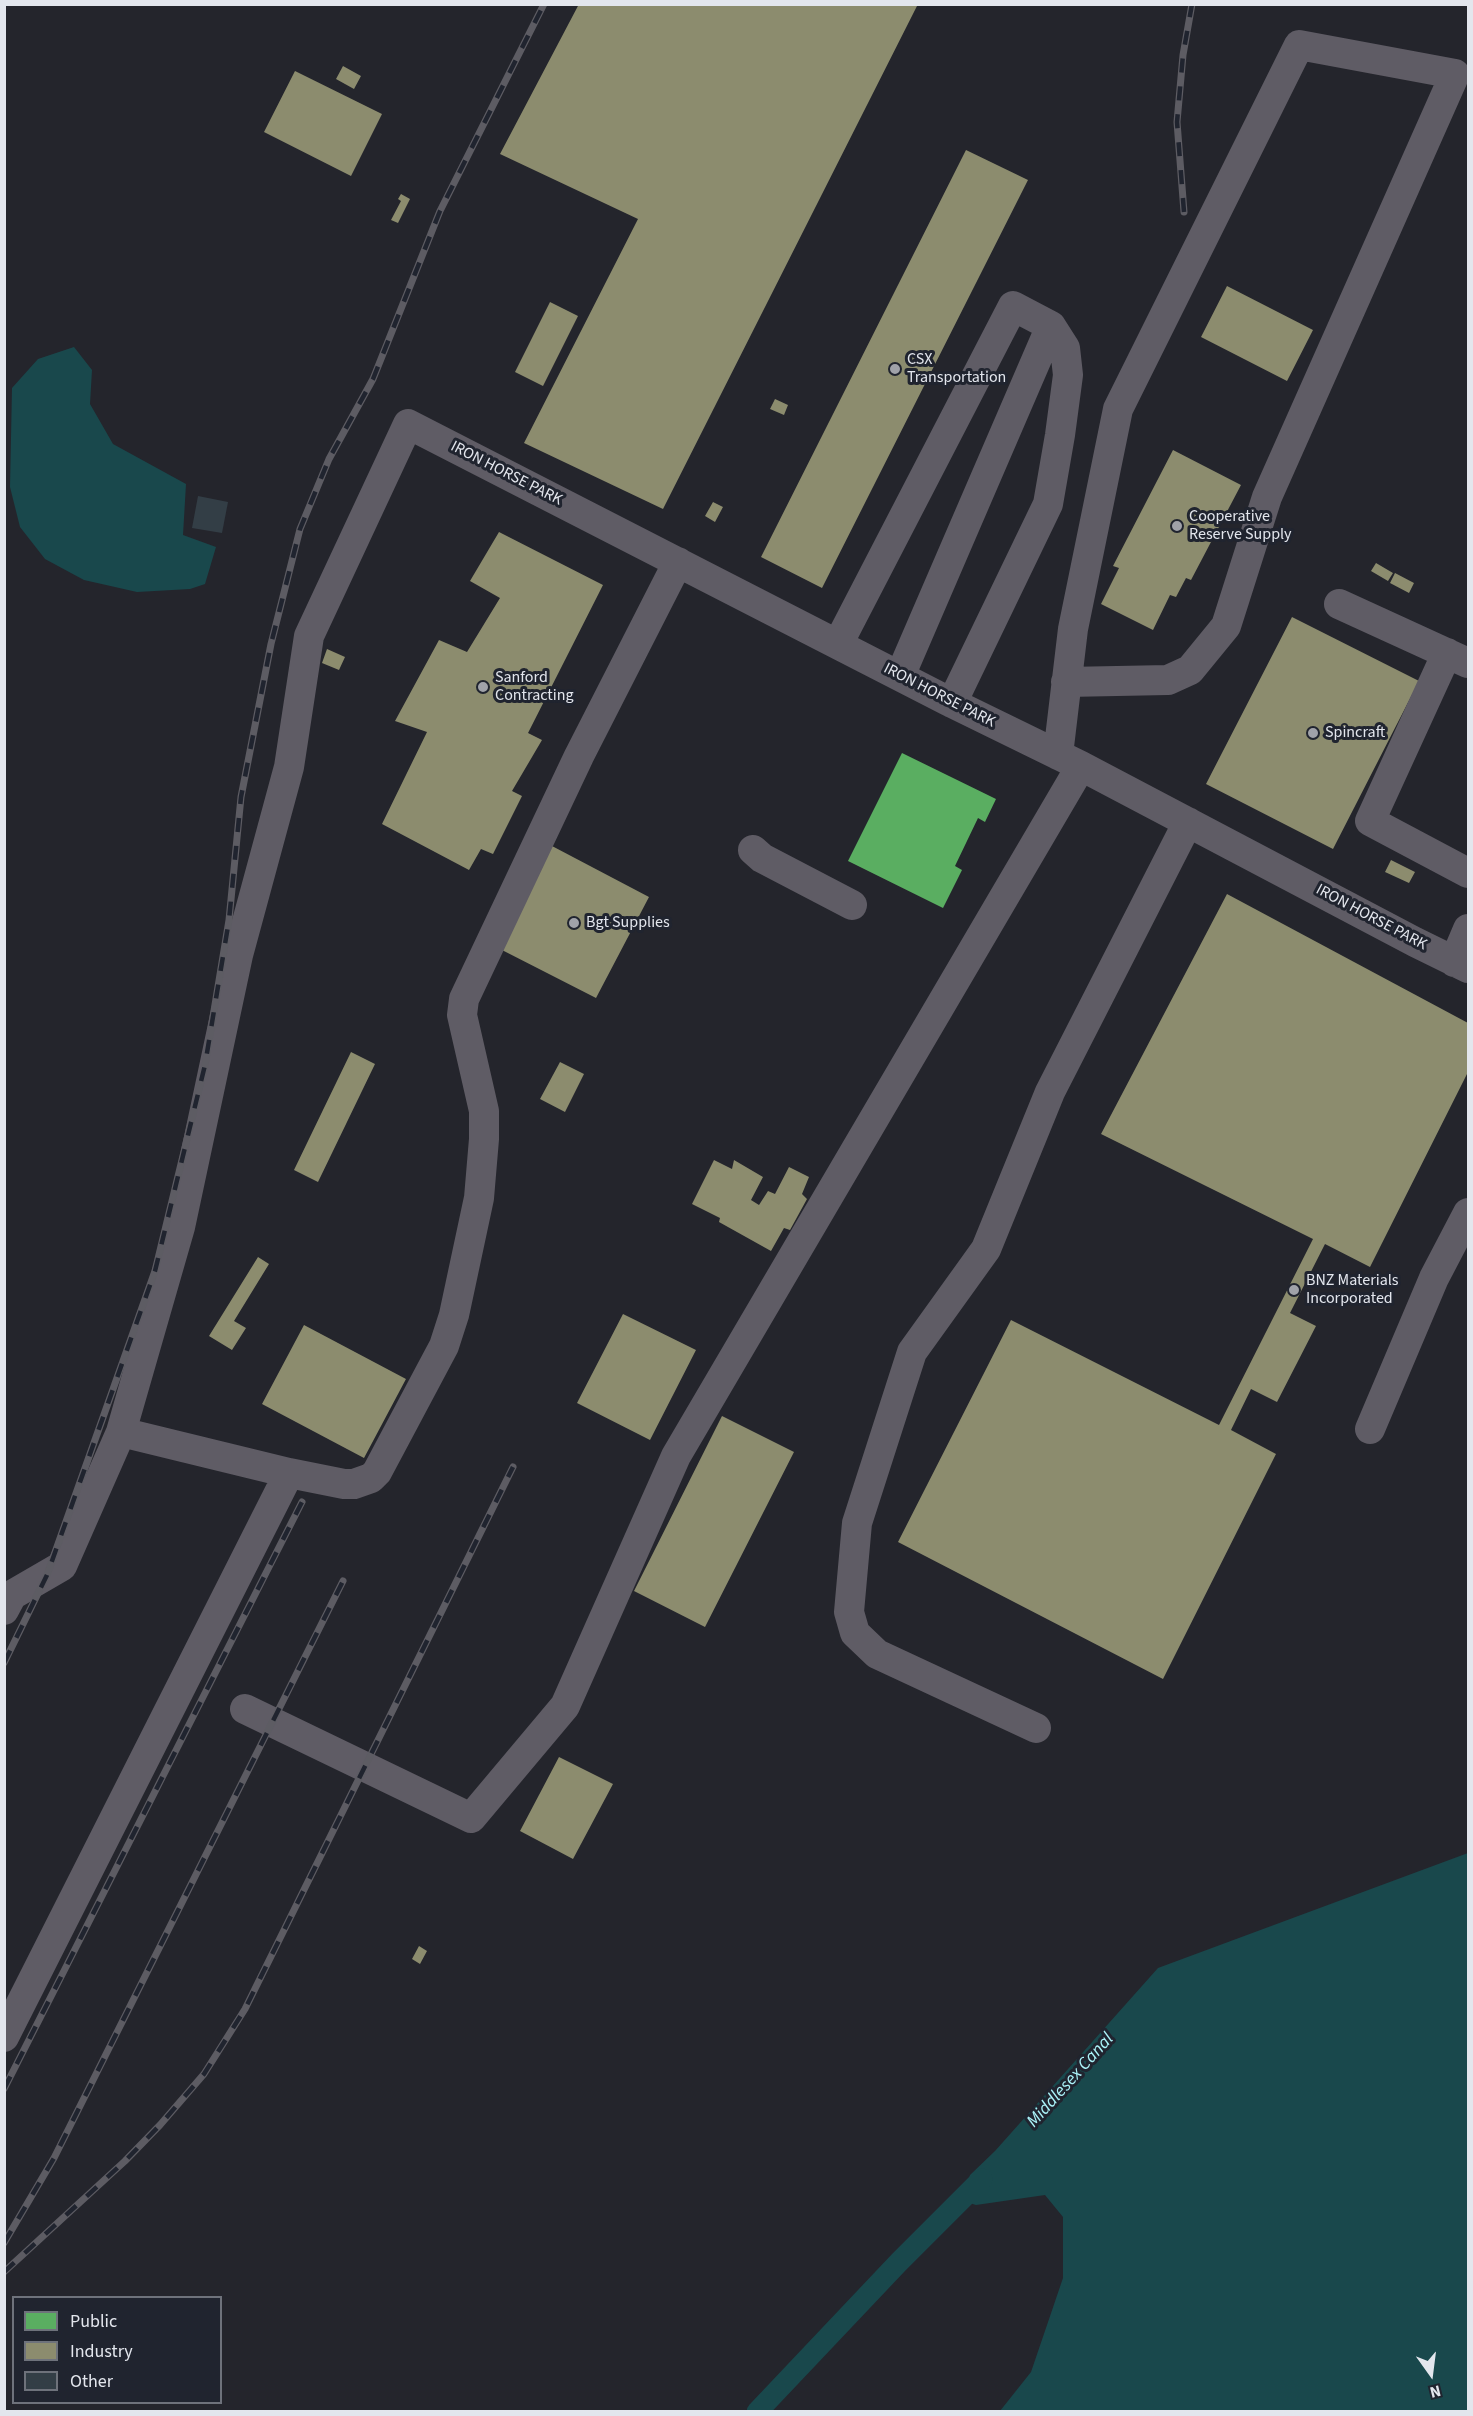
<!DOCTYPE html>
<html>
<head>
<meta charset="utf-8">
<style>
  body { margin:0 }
  #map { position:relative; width:1473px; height:2416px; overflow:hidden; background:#24252c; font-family:"Source Sans 3",sans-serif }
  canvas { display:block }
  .frame { position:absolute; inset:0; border:6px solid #e3e6ed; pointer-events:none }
  .legend { position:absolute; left:12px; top:2296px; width:210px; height:108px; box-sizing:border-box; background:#20242f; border:2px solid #6e727b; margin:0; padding:8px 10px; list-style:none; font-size:18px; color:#e3e6ed }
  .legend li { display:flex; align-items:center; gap:12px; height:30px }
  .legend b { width:30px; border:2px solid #6e727b }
  .north { position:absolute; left:1401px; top:2344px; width:60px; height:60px; -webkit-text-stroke:4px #20242f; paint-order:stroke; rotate:166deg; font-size:16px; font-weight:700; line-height:24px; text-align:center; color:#e3e6ed }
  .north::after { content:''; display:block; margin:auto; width:21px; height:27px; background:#e3e6ed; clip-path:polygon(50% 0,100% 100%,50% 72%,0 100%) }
</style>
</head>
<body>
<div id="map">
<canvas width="1473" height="2416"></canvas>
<div class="frame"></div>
<ul class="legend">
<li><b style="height:16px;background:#5aae61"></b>Public</li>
<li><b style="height:16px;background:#8c8c6e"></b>Industry</li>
<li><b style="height:16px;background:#333e46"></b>Other</li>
</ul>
<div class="north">N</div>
</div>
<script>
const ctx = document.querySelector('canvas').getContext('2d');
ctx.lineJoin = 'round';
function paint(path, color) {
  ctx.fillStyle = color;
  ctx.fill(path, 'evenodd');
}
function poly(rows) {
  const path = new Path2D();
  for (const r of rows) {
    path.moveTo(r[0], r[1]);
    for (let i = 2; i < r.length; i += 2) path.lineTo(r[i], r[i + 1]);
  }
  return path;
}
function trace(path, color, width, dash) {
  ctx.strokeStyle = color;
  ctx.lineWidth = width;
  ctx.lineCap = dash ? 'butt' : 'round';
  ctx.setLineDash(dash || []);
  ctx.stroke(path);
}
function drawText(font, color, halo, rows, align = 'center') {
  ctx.font = font + ' "Source Sans 3",sans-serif';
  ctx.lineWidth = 6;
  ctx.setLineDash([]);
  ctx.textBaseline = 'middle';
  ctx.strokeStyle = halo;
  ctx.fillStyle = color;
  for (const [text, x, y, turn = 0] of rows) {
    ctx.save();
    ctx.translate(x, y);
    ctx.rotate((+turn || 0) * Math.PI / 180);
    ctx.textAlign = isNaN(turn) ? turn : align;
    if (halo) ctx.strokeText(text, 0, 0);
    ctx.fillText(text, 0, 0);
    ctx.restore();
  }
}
const water = poly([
  [74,347,92,370,90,404,113,444,186,484,183,535,216,547,205,584,190,589,137,592,84,580,45,559,20,527,10,487,12,388,38,359],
  [1468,1853,1468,2411,1000,2411,1031,2372,1063,2278,1063,2217,1045,2195,976,2205,963,2201,970,2175,995,2151,1158,1968]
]);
const public = poly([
  [902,753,996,799,985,822,978,818,955,866,962,870,943,908,848,861]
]);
const industry = poly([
  [579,4,918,4,663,509,524,443,638,219,500,154],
  [343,66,361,76,354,89,336,79],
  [295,71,382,114,351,176,264,132],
  [966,150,1028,180,822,588,761,557],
  [401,194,410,199,398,223,391,220,401,201,398,199],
  [1227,286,1313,330,1287,381,1201,337],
  [550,302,578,316,543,386,515,372],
  [775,399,788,405,784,415,770,409],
  [1173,450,1241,485,1191,580,1186,578,1176,597,1170,595,1153,630,1101,604,1119,568,1113,566],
  [713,502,723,507,715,522,705,516],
  [499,532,603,585,528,733,542,740,512,791,522,796,493,854,481,849,469,870,382,824,427,732,395,721,439,640,467,652,500,598,470,581],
  [1376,563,1393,573,1388,581,1371,571],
  [1395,573,1414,583,1409,593,1390,583],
  [1292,617,1419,681,1333,849,1206,784],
  [327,649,345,657,339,670,322,663],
  [552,846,649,897,596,998,500,949],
  [1391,860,1415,872,1409,883,1385,872],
  [1227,894,1468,1023,1468,1072,1370,1267,1325,1244,1290,1313,1316,1326,1277,1402,1251,1389,1231,1430,1276,1454,1163,1679,898,1542,1011,1320,1219,1425,1313,1239,1101,1134],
  [351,1052,375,1064,318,1182,294,1170],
  [560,1062,584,1074,565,1112,540,1099],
  [714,1160,732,1169,734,1160,763,1177,751,1200,759,1205,768,1191,775,1194,789,1167,809,1177,802,1194,807,1199,790,1230,784,1228,771,1251,719,1222,720,1218,692,1204],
  [258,1257,269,1264,234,1321,246,1328,232,1350,209,1336],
  [623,1314,696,1350,650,1440,577,1403],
  [304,1325,406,1379,364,1458,262,1404],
  [722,1416,794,1452,705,1627,634,1591],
  [559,1757,613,1784,573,1859,520,1831],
  [419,1946,427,1951,420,1964,412,1959]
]);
const canal = poly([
  [757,2412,899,2262,982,2179]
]);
const building = poly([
  [198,496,228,502,222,533,192,528]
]);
const minor = poly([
  [1339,604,1468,663],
  [838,644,1013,306,1051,326,1065,348,1068,375,1060,435,1048,504,952,703],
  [1447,653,1370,821,1468,873],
  [900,676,1051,326],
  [1058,755,1073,629,1118,409,1299,45,1455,74,1267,497,1226,626,1190,670,1168,680,1066,682],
  [753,850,762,858,852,905],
  [1454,962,1468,929],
  [1370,1429,1434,1278,1468,1213],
  [121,1432,289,1473],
  [4,1610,12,1595,62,1566,121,1432,180,1227,238,955,289,767,309,636,408,424,948,701,1081,766,1415,942,1468,968],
  [245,1709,471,1818,565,1706,676,1456,1081,766],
  [1036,1728,877,1654,855,1633,849,1612,857,1523,912,1352,986,1249,1050,1092,1188,822],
  [4,2037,289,1473,344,1484,354,1484,371,1478,377,1472,444,1346,454,1315,479,1198,484,1139,484,1111,462,1015,464,999,579,756,678,562]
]);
const rail = poly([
  [1184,212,1177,122,1183,55,1192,4],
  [4,1663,47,1575,155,1271,205,1065,229,920,241,797,271,644,300,529,329,459,373,379,440,211,544,4],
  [4,2089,302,1502],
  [4,2243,54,2158,343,1581],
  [4,2272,125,2161,160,2125,204,2074,245,2009,513,1467]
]);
const markers = [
  [895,369,6,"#a0a2a9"],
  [1177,526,6,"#a0a2a9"],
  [483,687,6,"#a0a2a9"],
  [1313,733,6,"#a0a2a9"],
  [574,923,6,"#a0a2a9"],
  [1294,1290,6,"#a0a2a9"]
];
const poiNames = [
  ["CSX",907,360],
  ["Transportation",907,378],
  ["Cooperative",1189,517],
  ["Reserve Supply",1189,535],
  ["Sanford",495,678],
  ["Contracting",495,696],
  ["Spincraft",1325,733],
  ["Bgt Supplies",586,923],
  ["BNZ Materials",1306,1281],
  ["Incorporated",1306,1299]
];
const streetNames = [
  ["IRON HORSE PARK",506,474,27],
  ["IRON HORSE PARK",939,696,27],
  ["IRON HORSE PARK",1371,918,28]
];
const waterNames = [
  ["Middlesex Canal",1071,2081,-48]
];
paint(water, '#19484c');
paint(public, '#5aae61');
paint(industry, '#8c8c6e');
trace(canal, '#19484c', 21);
paint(building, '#333e46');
trace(minor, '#5f5c65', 30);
trace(rail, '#5d5c63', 7);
trace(rail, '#20242f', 4.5, [14]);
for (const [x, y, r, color] of markers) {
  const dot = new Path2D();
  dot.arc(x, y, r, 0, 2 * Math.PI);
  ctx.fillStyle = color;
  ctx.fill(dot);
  trace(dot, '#20242f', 2);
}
drawText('16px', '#e3e6ed', '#20242f', poiNames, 'left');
drawText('16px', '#e3e6ed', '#20242f', streetNames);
drawText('italic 18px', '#abf3f9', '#20242f', waterNames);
</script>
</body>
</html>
